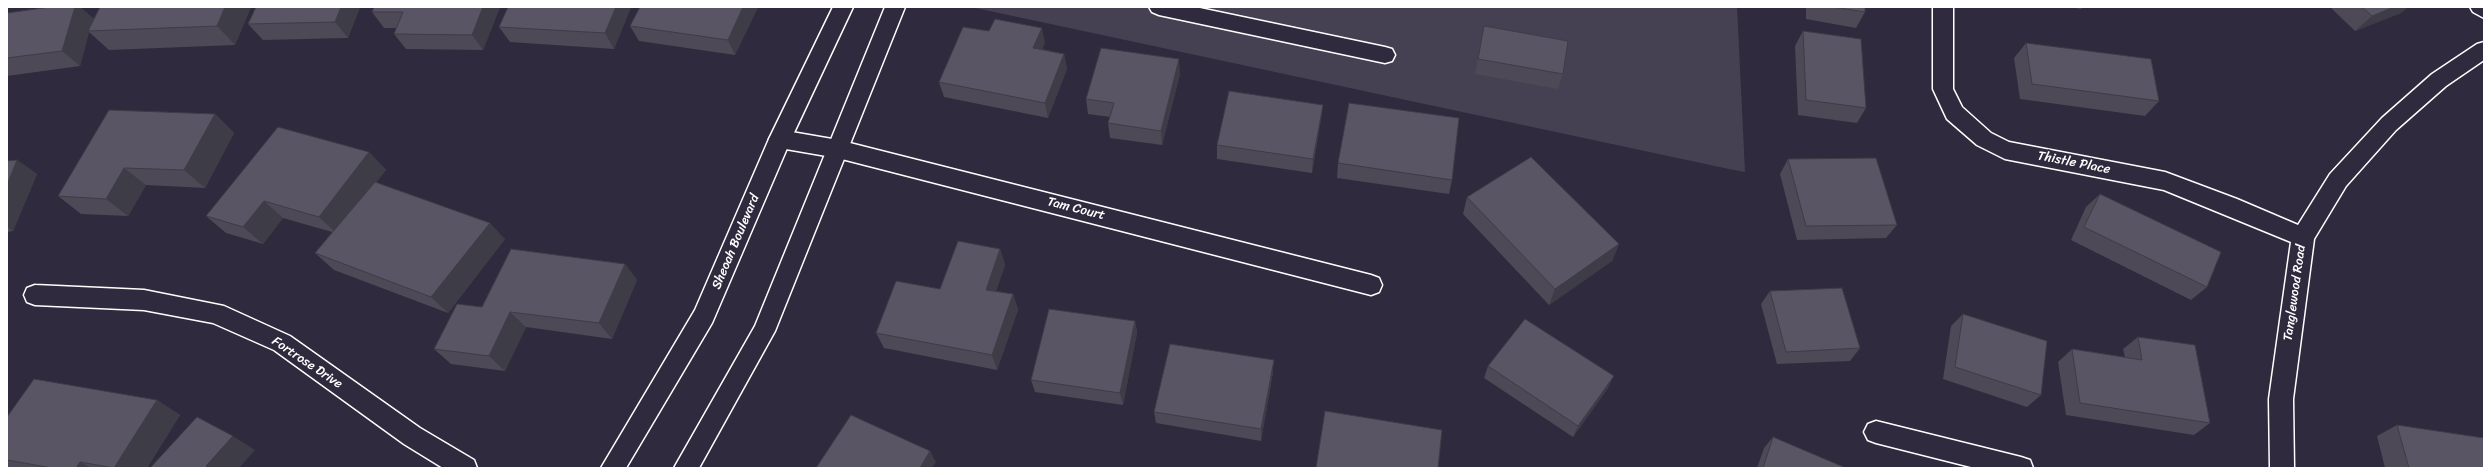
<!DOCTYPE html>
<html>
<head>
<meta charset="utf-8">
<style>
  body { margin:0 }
  #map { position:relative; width:2491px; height:475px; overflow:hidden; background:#2f2a3d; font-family:Sriracha,sans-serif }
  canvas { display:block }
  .frame { position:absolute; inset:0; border:8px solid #fff; pointer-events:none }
</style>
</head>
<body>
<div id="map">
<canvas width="2491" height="475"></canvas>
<div class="frame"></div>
</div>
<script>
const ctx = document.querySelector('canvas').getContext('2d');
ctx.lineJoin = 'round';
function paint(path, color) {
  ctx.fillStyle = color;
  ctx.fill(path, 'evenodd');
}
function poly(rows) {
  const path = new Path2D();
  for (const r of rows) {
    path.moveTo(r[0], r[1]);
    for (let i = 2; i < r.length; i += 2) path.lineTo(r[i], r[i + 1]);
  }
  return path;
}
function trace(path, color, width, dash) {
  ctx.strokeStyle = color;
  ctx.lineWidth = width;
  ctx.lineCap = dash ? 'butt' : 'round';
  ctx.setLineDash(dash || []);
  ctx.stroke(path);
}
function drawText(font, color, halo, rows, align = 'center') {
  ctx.font = font + ' Sriracha,sans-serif';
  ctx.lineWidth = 3.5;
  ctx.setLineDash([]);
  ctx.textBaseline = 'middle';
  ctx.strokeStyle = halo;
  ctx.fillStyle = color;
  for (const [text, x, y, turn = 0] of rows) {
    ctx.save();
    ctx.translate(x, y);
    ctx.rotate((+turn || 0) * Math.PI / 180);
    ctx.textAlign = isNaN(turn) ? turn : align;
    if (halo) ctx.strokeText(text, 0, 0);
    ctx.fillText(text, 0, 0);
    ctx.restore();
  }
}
const green = poly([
  [971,7,1737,7,1745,172,1729,169]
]);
const lane = poly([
  [1149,7,1195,7,1385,47,1392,49,1395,55,1392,61,1385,63,1159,15,1152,12,1149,7]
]);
const street = poly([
  [1933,7,1953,7,1953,89,1962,107,1991,133,2009,142,2165,172,2237,199,2298,225,2330,174,2382,118,2432,74,2477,44,2484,42,2484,60,2446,86,2396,130,2346,186,2314,239,2293,399,2294,468,2270,468,2269,399,2291,242,2164,190,2005,159,1977,145,1947,119,1933,89,1933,7],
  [2470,7,2484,7,2484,18,2473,12,2470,7],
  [780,130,838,140,1371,275,1379,278,1382,285,1379,292,1371,295,838,158,780,148,773,145,769,139,773,133,780,130],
  [35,285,144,290,224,306,290,336,420,428,474,460,477,468,443,468,404,444,274,350,213,323,144,310,35,305,27,302,24,295,27,288,35,285],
  [1876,421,2021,457,2030,460,2033,468,1975,468,1876,443,1868,440,1864,432,1868,424,1876,421]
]);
const secondary = poly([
  [833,7,853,7,791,139,712,323,626,468,601,468,695,310,769,139,833,7],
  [885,7,905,7,775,331,699,468,674,468,755,326,885,7]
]);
const wall = poly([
  [50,7,80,7,94,19,93,22,100,7,251,7,235,45,109,50,89,32,80,66,7,76,7,13],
  [256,7,360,7,348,38,263,40,248,24],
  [500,7,483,50,406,49,394,34,396,28,384,28,372,12],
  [631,7,614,49,510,42,499,27],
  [758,7,735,55,639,41,630,26],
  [1806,7,1865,7,1865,12,1856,28,1806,19],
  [2070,7,2083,7,2081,9],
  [2330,7,2408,7,2401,13,2355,31],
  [1484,26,1563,74,1558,89,1475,74],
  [1803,31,1866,108,1857,123,1798,115,1795,46],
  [1045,43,1042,49,1064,54,1067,69,1048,118,944,97,939,82],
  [2026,43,2159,101,2145,116,2020,99,2014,58],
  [1180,74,1162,145,1110,138,1108,123,1110,117,1088,114,1086,99],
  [1323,105,1321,119,1312,173,1217,159,1217,145],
  [215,114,234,133,205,188,146,185,128,216,81,214,58,196],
  [369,152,386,170,376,182,505,239,448,313,334,270,315,253,332,232,283,218,263,244,226,233,206,216],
  [1788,159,1897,225,1886,238,1797,240,1780,174],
  [17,160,37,174,13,231,7,232,7,161],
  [1338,163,1452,180,1449,194,1337,178],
  [2100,194,2207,287,2191,300,2071,240,2086,207],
  [1467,197,1619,244,1612,261,1549,305,1463,214],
  [1000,249,1005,265,996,291,1013,294,1018,310,997,370,884,348,876,333],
  [625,264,637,280,612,339,526,327,505,371,451,364,434,349,482,307],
  [1770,291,1860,348,1850,361,1777,364,1761,304],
  [1963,314,2041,395,2027,407,1943,379,1951,326],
  [1135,321,1137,333,1123,405,1035,392,1031,380],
  [2138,337,2210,423,2194,435,2066,415,2058,362,2072,349,2125,357,2123,349],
  [1488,366,1608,388,1573,437,1484,378],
  [1273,372,1261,441,1156,423,1154,412],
  [157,400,180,415,147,468,7,468,7,417],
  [2397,425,2484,468,2385,468,2377,436],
  [1773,437,1846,468,1757,468,1764,448]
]);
const shadedWall = poly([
  [75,7,80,7,94,19,90,31,88,31,89,32,80,66,62,51],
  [225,7,251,7,235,45,217,26],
  [341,7,360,7,348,38,335,22],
  [483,7,500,7,483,50,472,35],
  [616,7,631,7,614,49,605,33],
  [743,7,758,7,735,55,728,40],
  [2394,7,2408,7,2401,13,2355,31,2372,16],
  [1042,28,1045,43,1037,63,1033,48],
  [1064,54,1067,69,1048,118,1045,103],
  [1179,59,1180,74,1162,145,1161,131],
  [1323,105,1321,119,1312,173,1313,159],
  [215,114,234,133,205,188,184,170],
  [369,152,386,170,337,234,319,217],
  [17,160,37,174,13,231,7,227,7,185],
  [124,168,146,185,128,216,106,199],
  [264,201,283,218,263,244,243,227],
  [490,223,505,239,448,313,431,297],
  [1619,244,1612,261,1549,305,1555,289],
  [1000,249,1005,265,991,306,986,290],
  [625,264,637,280,612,339,599,323],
  [1013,294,1018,310,997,370,992,355],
  [510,312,526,327,505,371,489,356],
  [1135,321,1137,333,1123,405,1120,393],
  [1274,360,1273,372,1261,441,1261,429],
  [1614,376,1608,388,1573,437,1578,426],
  [157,400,180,415,147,468,114,468],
  [233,436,255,450,239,468,209,468,206,466],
  [930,451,936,462,932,468,920,468],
  [80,462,92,468,76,468]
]);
const building = poly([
  [50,7,75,7,62,51,7,58,7,13,50,7],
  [100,7,225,7,217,26,88,31,100,7],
  [256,7,341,7,335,22,248,24,256,7],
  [374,7,483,7,472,35,394,34,403,12,372,12,374,7],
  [508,7,616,7,605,33,499,27,508,7],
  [640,7,743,7,728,40,630,26,640,7],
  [1833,7,1865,7,1865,12,1833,7],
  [2362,7,2394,7,2372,16,2362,7],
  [995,19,1042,28,1033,48,1064,54,1045,103,939,82,963,27,989,31,995,19],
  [1484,26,1568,41,1563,74,1478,59,1484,26],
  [1803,31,1861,39,1866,108,1806,100,1803,31],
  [2026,43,2151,59,2159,101,2032,84,2026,43],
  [1101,48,1179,59,1161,131,1108,123,1114,103,1086,99,1101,48],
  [1229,91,1323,105,1313,159,1217,145,1229,91],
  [1349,103,1459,118,1452,180,1338,163,1349,103],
  [109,110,215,114,184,170,124,168,106,199,58,196,109,110],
  [278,127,369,152,319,217,264,201,243,227,206,216,278,127],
  [1531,157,1619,244,1555,289,1467,197,1531,157],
  [1876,158,1897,225,1806,226,1788,159,1876,158],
  [17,160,7,185,7,161,17,160],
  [375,182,490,223,431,297,315,253,375,182],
  [2100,194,2221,252,2207,287,2084,227,2100,194],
  [958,241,1000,249,986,290,1013,294,992,355,876,333,896,281,940,289,958,241],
  [511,249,625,264,599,323,510,312,489,356,434,349,457,304,482,307,511,249],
  [1842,288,1860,348,1786,352,1770,291,1842,288],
  [1049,309,1135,321,1120,393,1031,380,1049,309],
  [1963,314,2047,341,2041,395,1955,367,1963,314],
  [1525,319,1614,376,1578,426,1488,366,1525,319],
  [2138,337,2195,345,2210,423,2080,403,2072,349,2142,360,2138,337],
  [1170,344,1274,360,1261,429,1154,412,1170,344],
  [34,379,157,400,114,468,80,462,76,468,52,468,7,460,7,417,34,379],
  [1325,411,1442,430,1438,468,1316,468,1325,411],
  [851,415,930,451,920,468,816,468,851,415],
  [197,417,233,436,206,466,209,468,150,468,197,417],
  [2397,425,2484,438,2484,468,2409,468,2397,425],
  [1773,437,1846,468,1763,468,1773,437]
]);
const streetNames = [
  ["Thistle Place",2074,163,11],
  ["Tam Court",1076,209,14],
  ["Sheoah Boulevard",736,242,-67],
  ["Tanglewood Road",2295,293,-82],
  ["Fortrose Drive",307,363,34]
];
paint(green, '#464152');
trace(lane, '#fff', 3);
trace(street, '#fff', 3);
trace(secondary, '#fff', 3);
paint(lane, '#2f2a3d');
paint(street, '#2f2a3d');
paint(secondary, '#2f2a3d');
paint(wall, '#4d4956');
paint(shadedWall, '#3e3c46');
paint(building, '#595564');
trace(building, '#3e3c46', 1);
drawText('13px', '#fff', '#2f2a3d', streetNames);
</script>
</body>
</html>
